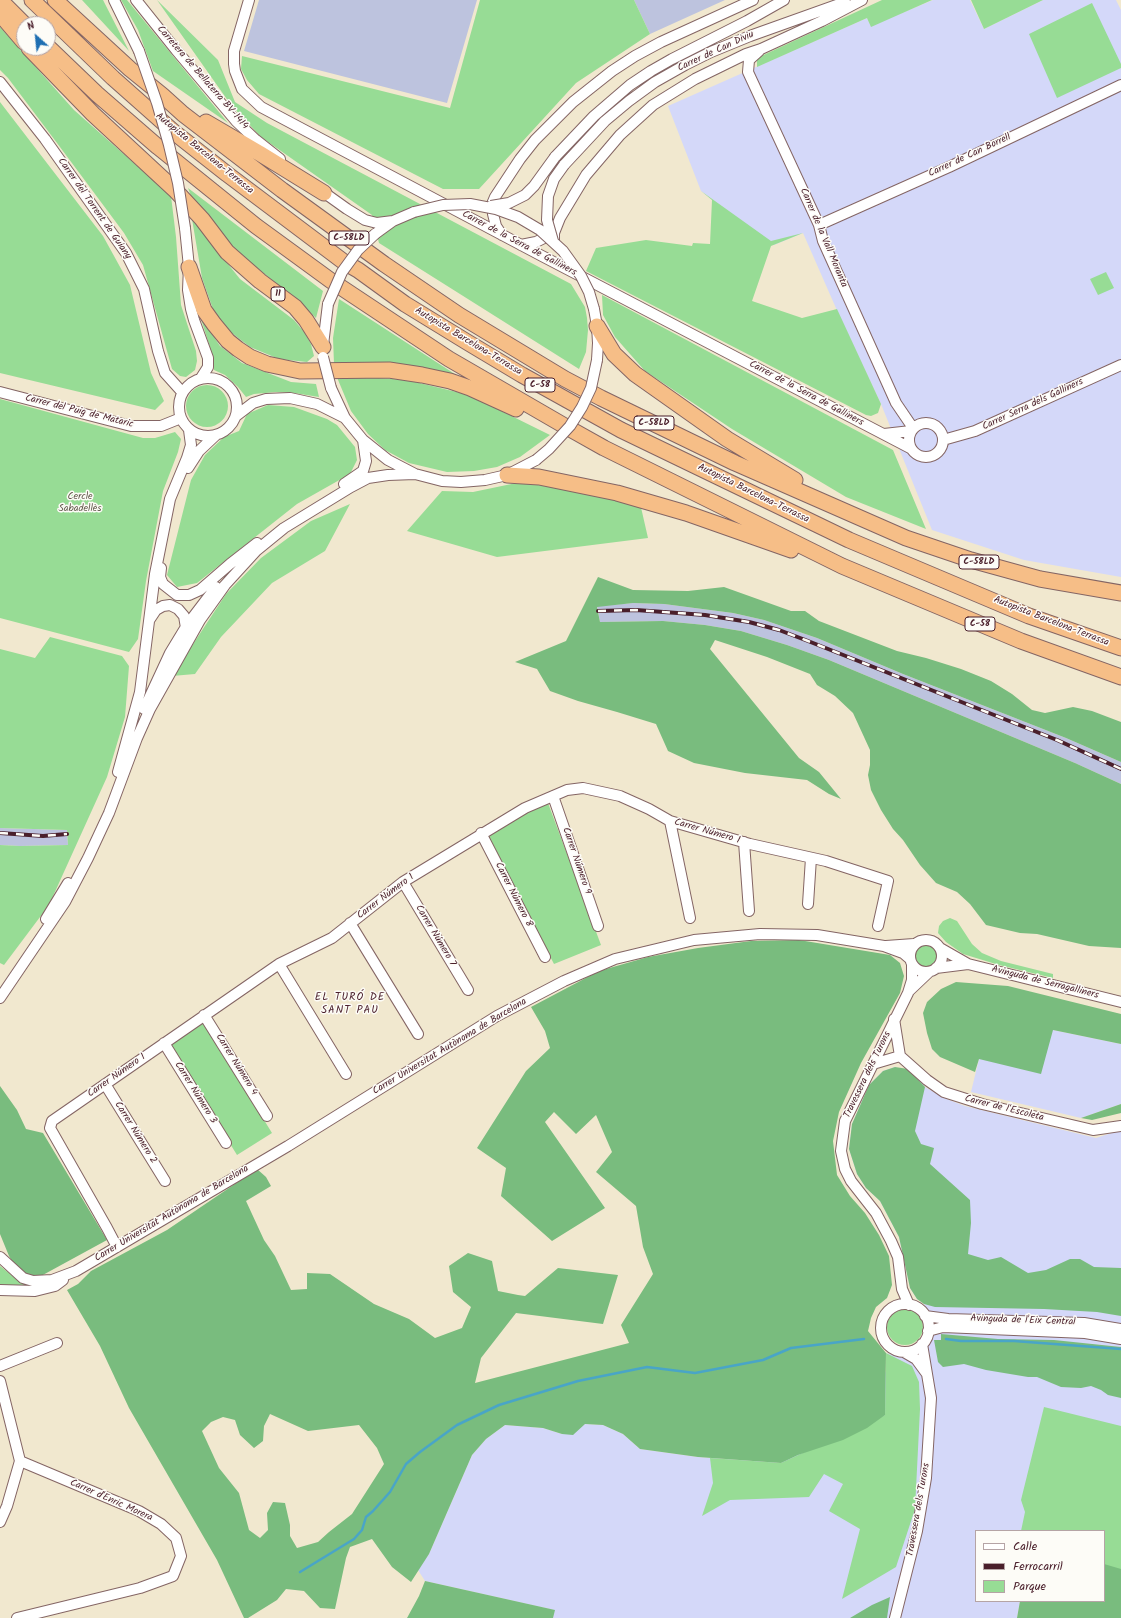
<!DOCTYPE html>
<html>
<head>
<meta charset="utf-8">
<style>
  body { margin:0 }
  #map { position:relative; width:1121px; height:1618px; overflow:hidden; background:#f1e8cf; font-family:Kalam,sans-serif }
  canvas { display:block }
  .legend { position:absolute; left:975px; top:1530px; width:130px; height:72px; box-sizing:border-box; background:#fdfcf7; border:1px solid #b5a4a5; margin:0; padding:5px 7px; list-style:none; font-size:12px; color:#4a1f2b }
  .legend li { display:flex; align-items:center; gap:8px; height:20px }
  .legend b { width:20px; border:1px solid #b5a4a5 }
  .north { position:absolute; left:16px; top:16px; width:40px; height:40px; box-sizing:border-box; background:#fdfcf7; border:1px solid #b5a4a5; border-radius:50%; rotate:333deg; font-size:11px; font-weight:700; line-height:16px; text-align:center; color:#4a1f2b }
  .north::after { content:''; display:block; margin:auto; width:14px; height:18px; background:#1f6fb2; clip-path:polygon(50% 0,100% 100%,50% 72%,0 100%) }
</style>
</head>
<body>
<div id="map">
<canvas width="1121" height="1618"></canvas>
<ul class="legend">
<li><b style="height:5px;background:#fff"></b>Calle</li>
<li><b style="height:5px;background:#4a1f2b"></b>Ferrocarril</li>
<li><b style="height:11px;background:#97dc95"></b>Parque</li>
</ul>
<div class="north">N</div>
</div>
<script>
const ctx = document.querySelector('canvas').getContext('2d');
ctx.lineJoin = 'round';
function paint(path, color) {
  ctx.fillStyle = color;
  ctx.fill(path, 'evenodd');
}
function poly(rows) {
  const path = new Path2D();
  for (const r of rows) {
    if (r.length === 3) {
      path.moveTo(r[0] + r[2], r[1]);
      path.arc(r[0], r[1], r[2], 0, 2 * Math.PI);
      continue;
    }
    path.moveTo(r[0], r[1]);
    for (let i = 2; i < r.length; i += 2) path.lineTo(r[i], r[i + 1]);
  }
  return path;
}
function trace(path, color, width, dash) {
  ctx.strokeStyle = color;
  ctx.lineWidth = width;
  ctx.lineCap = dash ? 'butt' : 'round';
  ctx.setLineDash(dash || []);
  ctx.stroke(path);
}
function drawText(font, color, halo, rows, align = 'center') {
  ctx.font = font + ' Kalam,sans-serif';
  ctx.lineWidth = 3;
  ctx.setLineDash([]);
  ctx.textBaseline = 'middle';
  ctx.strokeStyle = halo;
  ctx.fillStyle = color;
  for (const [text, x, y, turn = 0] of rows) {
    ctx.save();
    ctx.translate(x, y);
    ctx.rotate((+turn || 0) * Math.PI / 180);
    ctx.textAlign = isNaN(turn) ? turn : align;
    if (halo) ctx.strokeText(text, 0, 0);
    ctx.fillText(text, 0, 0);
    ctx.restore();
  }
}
const built = poly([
  [933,0,970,0,984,29,1043,0,1116,0,1121,10,1121,577,1024,560,932,530,881,404,839,315,803,233,774,245,701,191,668,106,867,18,871,26],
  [1053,1030,1121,1044,1121,1104,1081,1118,971,1092,979,1059],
  [895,1067,919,1079,925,1087,944,1098,965,1106,1096,1138,1121,1130,1121,1588,1104,1531,976,1531,976,1601,1020,1601,1017,1618,553,1618,554,1610,425,1581,418,1570,429,1554,472,1455,486,1439,505,1425,543,1428,562,1434,585,1424,603,1425,623,1434,640,1449,698,1457,781,1463,887,1371,886,1353,904,1358,916,1353,933,1339,931,1321,924,1304,917,1299,910,1288,899,1237,880,1201,866,1188,857,1174,849,1149,852,1124,869,1085,883,1071]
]);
const industrial = poly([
  [259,0,477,0,447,103,244,51],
  [634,0,725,0,650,34],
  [633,603,664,604,733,613,764,620,817,638,903,674,1066,738,1121,762,1121,784,1075,763,829,660,787,645,741,631,705,625,663,621,600,622,597,606],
  [0,828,67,830,68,845,20,846,0,845]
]);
const green = poly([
  [82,0,103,0,129,51,119,40],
  [121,0,127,0,228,123,153,71,138,30],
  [157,0,218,60,235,102,267,123,571,284,585,307,587,318,588,330,586,352,579,369,379,243,372,215,261,137,231,105],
  [480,0,634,0,650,34,576,83,479,189,443,189,259,94,247,80,241,69,242,56,450,108],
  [882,0,932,0,871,27,867,18,757,67,757,58],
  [971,0,1043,0,984,29],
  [1092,3,1121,64,1121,68,1057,98,1029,34],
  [0,27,74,110,171,196,176,237,181,305,196,351,197,361,195,370,186,377,180,376,172,369,143,265,124,233,57,143,8,78,0,70],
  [0,102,103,236,130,285,151,373,164,401,155,410,0,373],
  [188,188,323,291,316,318,298,301,235,250,191,196],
  [701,191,771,241,803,233,771,246,752,301,802,318,837,309,881,404,878,413,871,416,866,415,586,271,596,248,646,240,692,246,693,243,710,244,712,200],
  [192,219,240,279,294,320,305,333,311,344,314,356,307,362,279,359,250,347,228,330,214,312,202,278],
  [1106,272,1114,288,1098,295,1090,279],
  [602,295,893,450,926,529,846,497,732,429,645,371,615,337,603,315],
  [339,299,461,378,334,364,333,338],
  [200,316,220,346,242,363,291,382,316,384,319,397,294,393,276,392,254,394,246,397,238,387,225,375,214,370,214,360],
  [336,375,407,380,469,395,550,435,520,457,497,467,474,471,447,472,409,463,385,450,368,434,351,411],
  [207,406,21],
  [0,399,143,438,155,438,175,432,181,439,178,452,163,491,146,581,138,639,129,652,0,618],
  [268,405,294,407,327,419,337,425,355,447,357,460,350,474,297,504,197,583,177,587,167,575,191,480,205,455,224,437,239,431,247,414],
  [521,482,640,503,648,538,497,557,407,531,442,491,473,492],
  [350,504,325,551,272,583,221,637,195,674,172,676,226,594,261,558,311,521],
  [50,637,122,656,129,666,125,717,107,777,49,905,4,965,0,963,0,845,20,846,68,845,67,830,0,828,0,649,35,658],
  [548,803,601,945,554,964,487,835,523,814],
  [950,918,957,921,972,944,982,953,1001,961,1053,974,1053,978,999,965,963,954,946,942,938,933,939,926,943,921],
  [926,956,11],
  [203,1021,272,1133,237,1155,169,1045],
  [0,1266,19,1281,38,1286,18,1286,0,1285],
  [905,1327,18],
  [886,1353,912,1366,919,1382,920,1409,915,1509,896,1567,842,1599,860,1529,829,1511,843,1484,824,1474,809,1497,730,1500,702,1516,713,1483,710,1458,781,1463,885,1415],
  [1044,1407,1121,1426,1121,1588,1104,1583,1104,1531,1021,1531,1025,1512,1021,1500]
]);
const forest = poly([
  [598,577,633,590,688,591,724,587,791,611,805,611,819,621,897,651,926,658,961,669,991,681,1012,694,1032,710,1045,713,1073,707,1092,711,1121,722,1121,762,1066,738,903,674,817,638,764,620,733,613,664,604,633,603,597,607,600,622,663,621,705,625,741,631,787,645,829,660,1075,763,1121,784,1121,948,1089,946,1037,934,1020,933,986,925,970,904,957,892,936,883,920,865,903,840,893,829,881,810,871,790,868,775,870,765,870,750,853,713,835,696,817,685,810,674,767,657,715,640,710,649,799,758,819,772,841,799,829,794,807,780,745,773,694,763,668,751,656,724,617,712,578,701,550,691,537,669,515,662,566,641],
  [799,940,890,955,900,963,904,976,900,993,861,1063,839,1112,833,1141,837,1175,850,1196,865,1213,879,1235,889,1256,892,1285,887,1298,876,1307,871,1318,868,1331,886,1353,885,1415,867,1428,843,1440,798,1455,781,1463,698,1457,640,1449,623,1434,603,1425,585,1424,573,1435,562,1434,543,1428,505,1425,486,1439,472,1455,429,1554,411,1582,392,1567,372,1539,350,1547,346,1558,335,1609,320,1608,304,1591,286,1589,277,1600,248,1618,244,1618,217,1560,129,1408,100,1346,67,1290,78,1284,91,1271,167,1230,257,1169,266,1177,271,1186,246,1201,264,1240,275,1256,291,1290,307,1289,307,1273,330,1274,374,1304,409,1319,435,1338,462,1328,471,1307,453,1292,449,1266,468,1253,492,1261,498,1291,518,1295,525,1296,558,1268,618,1275,603,1324,516,1313,481,1358,475,1383,629,1343,621,1325,653,1274,643,1247,636,1206,596,1172,612,1152,596,1115,576,1134,554,1112,545,1122,605,1208,552,1241,501,1196,506,1168,477,1148,526,1071,550,1048,545,1031,531,1007,599,971,648,957,698,948,751,941],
  [270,1414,308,1431,359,1425,377,1448,384,1464,352,1514,329,1532,318,1542,297,1548,290,1536,290,1525,285,1503,273,1502,267,1513,268,1530,260,1538,249,1530,239,1493,219,1468,202,1431,211,1422,223,1417,235,1420,240,1435,254,1448,263,1441,264,1426],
  [956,982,1008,986,1121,1014,1121,1044,1053,1030,1041,1074,979,1059,975,1072,940,1057,932,1049,927,1033,923,1013,927,1002,941,989],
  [895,1067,908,1069,925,1087,915,1131,921,1144,934,1148,930,1164,970,1200,971,1223,968,1254,988,1260,1001,1257,1028,1273,1046,1270,1070,1259,1080,1259,1094,1267,1121,1268,1121,1316,1097,1312,1044,1309,935,1307,924,1304,917,1299,910,1288,899,1237,880,1201,866,1188,857,1174,849,1149,852,1124,869,1085,883,1071],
  [0,1086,17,1110,26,1129,43,1133,107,1240,41,1276,31,1276,22,1272,15,1266,9,1256,0,1234],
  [1121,1104,1121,1113,1092,1120,1081,1118],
  [941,1334,998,1339,1054,1340,1121,1347,1121,1398,1108,1395,1101,1390,1091,1386,1081,1388,1061,1387,1037,1377,1028,1377,986,1370,964,1364,943,1367,938,1362,934,1340,941,1340],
  [1104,1564,1121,1569,1121,1618,1017,1618,1020,1601,1104,1601],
  [425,1581,555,1610,553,1618,407,1618,419,1596],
  [890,1597,887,1618,850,1618,872,1605]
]);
const stream = poly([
  [946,1339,961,1341,1014,1341,1121,1349],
  [300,1572,354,1539,362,1530,366,1517,373,1511,390,1492,406,1464,420,1452,457,1425,499,1405,578,1381,647,1367,695,1373,763,1360,791,1348,864,1339]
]);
const minor = poly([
  [114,0,139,51],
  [136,0,176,50,236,121,256,140,280,159],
  [249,0,234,51,234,64,235,71,242,89,261,107,542,256,910,448],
  [759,51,749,60,748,72,819,225,823,241,896,403,913,428],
  [0,82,45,139,126,253,144,289,158,351,165,373,182,392],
  [555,157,594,116,630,85,651,71,672,59,747,21,784,0],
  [564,165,605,121,629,101,655,82,685,65,711,52,750,36,845,2],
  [319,189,347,209,365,220,377,223,393,221],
  [819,225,949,167,1121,85],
  [185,228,189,267,188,290,191,309,194,320,208,358,208,367,201,378],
  [375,234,393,221,414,212],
  [502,235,496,226,493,214,492,204,495,197,520,159,535,140,573,102,612,71,635,56,661,42,753,0],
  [554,241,554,233,560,218,586,175,620,135,653,105,695,79,746,54,761,49,822,21,862,0],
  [521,245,536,242,554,233],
  [594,309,597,326,598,343,597,360],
  [323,345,328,304],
  [208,407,29],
  [331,388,345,418,363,440,388,460,415,474,442,481,461,482,485,480,507,475,536,460],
  [0,392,131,426,161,426,181,418],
  [236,416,253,403,266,399,290,398,317,404,345,418],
  [926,440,17],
  [884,434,911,431],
  [943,440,975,431,1121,365],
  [188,468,199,451,216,435],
  [344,484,363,471,366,461,363,440],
  [161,568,160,577,163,584,177,595,189,595,200,590,230,564,257,543],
  [150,619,156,610,163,606,170,605,178,609,184,616,186,628],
  [144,709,170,653,187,625,216,587],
  [118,772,140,692,155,574,170,499,187,458,191,445,189,430],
  [553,796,598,926],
  [670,821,690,918],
  [481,833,545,957],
  [744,842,749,911],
  [403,882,468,990],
  [808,904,811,858],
  [46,919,68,883],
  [350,923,418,1034],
  [926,956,16],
  [886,946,914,944],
  [940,948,968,964,1121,1002],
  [279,964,346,1074],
  [936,968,968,964],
  [909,991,929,972],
  [0,998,65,902,88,858,109,813,137,738,150,709,200,620,225,585,257,550,284,528,351,487,368,478,388,475,415,474],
  [204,1015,267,1116],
  [894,1019,900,1056,927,1080,944,1092,982,1104,1093,1130,1121,1126],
  [164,1043,226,1143],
  [873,1064,900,1056],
  [105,1084,165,1181],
  [117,1247,107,1228,50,1128,52,1121,279,964,332,938,403,882,525,808,567,790,583,788,620,796,649,809,670,821,750,844,826,861,888,881,878,926],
  [0,1257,23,1278,33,1281,52,1280,76,1271,288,1146,497,1016,564,981,615,959,694,940,760,934,817,935,884,946,903,953,910,959],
  [0,1290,35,1291,55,1286,63,1280],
  [905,1328,24],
  [909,1305,902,1289,898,1257,891,1241,876,1213,851,1181,845,1169,841,1151,845,1121,908,993,912,980,912,964],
  [925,1316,948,1319,1084,1323,1121,1329],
  [928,1331,943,1327,1085,1333,1121,1339],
  [904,1352,916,1359,927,1374],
  [0,1366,57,1343],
  [0,1381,20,1461],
  [0,1522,7,1506,20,1461],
  [17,1618,140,1588,173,1576,181,1556,176,1538,161,1524,139,1511,20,1461],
  [895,1618,917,1531,926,1478,931,1398,922,1344]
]);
const highway = poly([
  [0,0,24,24],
  [32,0,113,78,175,133,227,174,344,262,358,270,405,304,467,342,522,375,621,430,849,540,1029,616,1121,648],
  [55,0,130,69,162,95,183,114,282,190,384,264,459,315,565,379,601,398,735,463,906,538,971,560,1040,579,1121,593],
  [0,14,24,42],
  [48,47,97,94,158,147,256,226,330,280,449,359,563,425,604,448,842,566,1021,641,1121,677],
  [29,48,93,114,175,190,202,219,227,252,260,281,295,307,306,320,323,347],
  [206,122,259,153,324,193],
  [189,267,204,310,214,324,228,341,238,349,250,357,267,364,300,371,389,370,422,375,450,381,470,388,516,409],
  [597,326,614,354,635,374,727,439,795,480],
  [507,475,539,477,617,493,686,513,791,550]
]);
const rail = poly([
  [598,611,636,610,705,615,749,622,779,630,808,641,1057,740,1121,769],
  [0,833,43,836,67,834]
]);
const minorBridge = poly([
  [139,51,157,103,169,145,178,183,185,228],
  [491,206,509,203,525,195,534,186,555,157],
  [414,212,443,205,470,204,496,209,518,217,540,230,563,251,581,276,589,292,594,309],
  [553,241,547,220,548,196,554,179,564,165],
  [328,304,342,272,358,250,375,234],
  [323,357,331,388],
  [536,460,549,449,570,426,582,407,591,388,597,360]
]);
const shields = [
  [349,238,40],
  [278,294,14],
  [540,385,30],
  [654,423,40],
  [979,562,40],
  [980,624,30]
];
const shieldNames = [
  ["C-58LD",349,238],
  ["11",278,294],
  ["C-58",540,385],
  ["C-58LD",654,423],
  ["C-58LD",979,562],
  ["C-58",980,624]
];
const streetNames = [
  ["Carrer de Can Diviu",716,52,-25],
  ["Carretera de Bellaterra BV-1414",202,78,49],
  ["Autopista Barcelona-Terrassa",204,154,39],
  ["Carrer de Can Borrell",970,156,-25],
  ["Carrer del Torrent de Guiany",94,209,55],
  ["Carrer de la Vall Moranta",823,238,67],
  ["Carrer de la Serra de Galliners",519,244,28],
  ["Autopista Barcelona-Terrassa",468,342,31],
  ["Carrer de la Serra de Galliners",806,394,28],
  ["Carrer Serra dels Galliners",1033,405,-25],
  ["Carrer del Puig de Mataric",79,412,14],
  ["Autopista Barcelona-Terrassa",753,494,26],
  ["Autopista Barcelona-Terrassa",1051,622,21],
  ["Carrer Número 1",707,832,16],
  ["Carrer Número 9",576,861,71],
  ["Carrer Número 8",513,895,63],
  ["Carrer Número 1",386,897,-37],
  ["Carrer Número 7",435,936,59],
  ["Avinguda de Serragalliners",1045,983,14],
  ["Carrer Universitat Autònoma de Barcelona",450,1047,-31],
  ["Carrer Número 4",236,1065,58],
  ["Travessera dels Turons",868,1075,-64],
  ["Carrer Número 1",117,1076,-35],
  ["Carrer Número 3",195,1093,58],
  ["Carrer de l'Escoleta",1004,1109,14],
  ["Carrer Número 2",135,1133,58],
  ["Carrer Universitat Autònoma de Barcelona",172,1214,-31],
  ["Avinguda de l'Eix Central",1023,1321,2],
  ["Carrer d'Enric Morera",111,1501,24],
  ["Travessera dels Turons",919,1510,-80]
];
const parkNames = [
  ["Cercle",80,497],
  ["Sabadellès",80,509]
];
const neighbourhoodNames = [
  ["EL TURÓ DE",350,998],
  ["SANT PAU",350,1011]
];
paint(built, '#d4d8f9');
paint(industrial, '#bdc3de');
paint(green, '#97dc95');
paint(forest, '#79bc7e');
trace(stream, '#49a5c7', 2.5);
trace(minor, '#846564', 12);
trace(highway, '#846564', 17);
trace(minor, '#fff', 10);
trace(highway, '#f6be87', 15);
trace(rail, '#4a1f2b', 4);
trace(rail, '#fdfcf7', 2.5, [8]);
trace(minorBridge, '#846564', 12, []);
trace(minorBridge, '#fff', 10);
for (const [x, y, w] of shields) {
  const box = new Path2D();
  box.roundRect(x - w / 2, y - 7, w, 14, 3);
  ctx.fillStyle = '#fdfcf7';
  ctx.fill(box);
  trace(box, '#4a1f2b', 1);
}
drawText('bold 9px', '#4a1f2b', null, shieldNames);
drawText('10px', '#4a1f2b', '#fdfcf7', streetNames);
drawText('10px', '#61584b', '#fdfcf7', parkNames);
ctx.letterSpacing = '1px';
drawText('11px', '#4a1f2b', '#fdfcf7', neighbourhoodNames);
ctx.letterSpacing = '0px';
</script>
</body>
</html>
